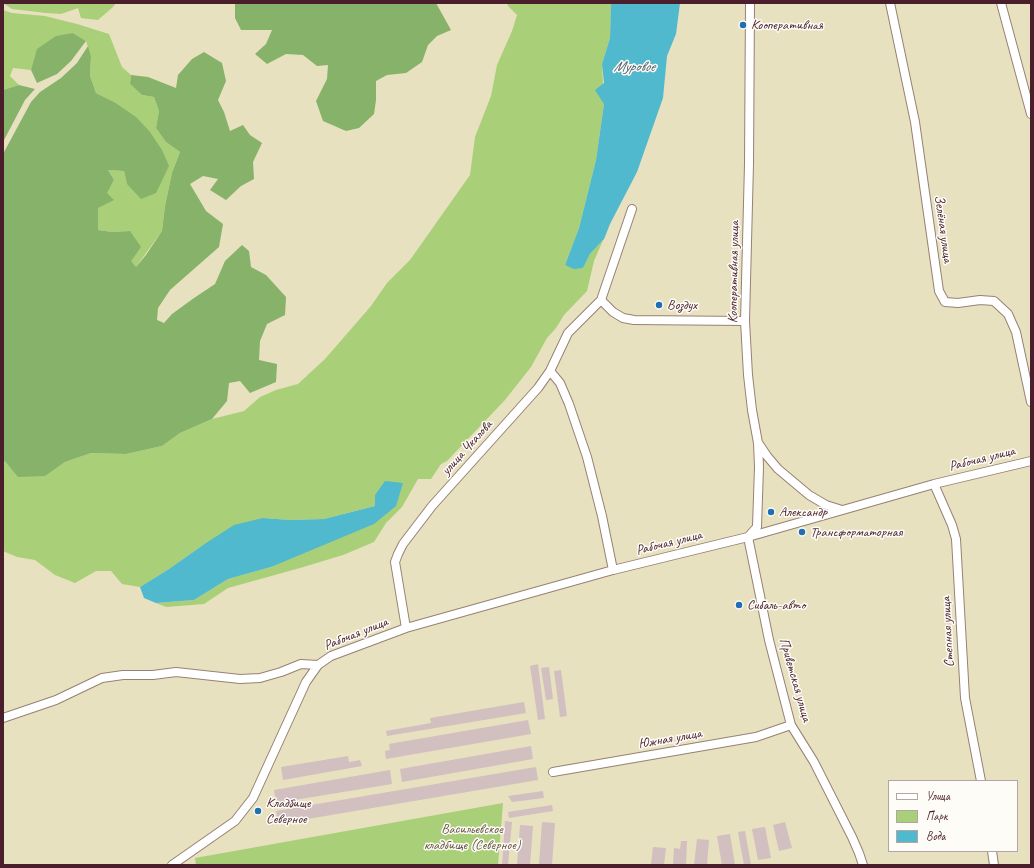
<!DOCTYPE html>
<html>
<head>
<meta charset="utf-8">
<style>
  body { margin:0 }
  #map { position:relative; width:1034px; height:868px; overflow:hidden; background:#e7e1bf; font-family:Caveat,sans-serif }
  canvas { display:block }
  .frame { position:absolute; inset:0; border:4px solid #4a1f2b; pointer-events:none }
  .legend { position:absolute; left:888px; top:780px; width:130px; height:72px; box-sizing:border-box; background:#fdfcf7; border:1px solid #b5a4a5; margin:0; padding:5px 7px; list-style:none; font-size:12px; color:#4a1f2b }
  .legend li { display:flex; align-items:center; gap:8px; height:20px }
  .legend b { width:20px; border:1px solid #b5a4a5 }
</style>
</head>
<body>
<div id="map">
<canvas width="1034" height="868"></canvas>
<div class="frame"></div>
<ul class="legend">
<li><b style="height:5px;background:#fff"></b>Улица</li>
<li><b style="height:11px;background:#a9cf79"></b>Парк</li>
<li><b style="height:11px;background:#50b9cd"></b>Вода</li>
</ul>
</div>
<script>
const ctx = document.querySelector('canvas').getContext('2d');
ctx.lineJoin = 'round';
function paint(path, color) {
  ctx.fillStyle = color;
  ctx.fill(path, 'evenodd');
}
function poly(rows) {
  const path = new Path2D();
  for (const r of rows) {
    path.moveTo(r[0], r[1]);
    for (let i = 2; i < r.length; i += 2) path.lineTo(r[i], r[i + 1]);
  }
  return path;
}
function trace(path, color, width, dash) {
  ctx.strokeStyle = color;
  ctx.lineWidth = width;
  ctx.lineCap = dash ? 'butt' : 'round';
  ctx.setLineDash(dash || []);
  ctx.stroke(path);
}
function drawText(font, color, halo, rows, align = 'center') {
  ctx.font = font + ' Caveat,sans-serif';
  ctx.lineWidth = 3;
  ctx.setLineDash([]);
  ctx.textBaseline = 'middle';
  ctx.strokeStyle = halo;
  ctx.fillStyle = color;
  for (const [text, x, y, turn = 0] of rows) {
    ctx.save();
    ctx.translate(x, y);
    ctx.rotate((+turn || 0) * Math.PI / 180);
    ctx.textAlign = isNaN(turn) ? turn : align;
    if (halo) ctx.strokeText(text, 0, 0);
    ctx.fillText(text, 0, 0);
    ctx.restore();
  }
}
const industrial = poly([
  [538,664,545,719,538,720,530,666],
  [549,667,553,699,546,700,541,668],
  [561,670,567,716,560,717,554,671],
  [524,702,526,713,387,736,386,731,431,723,430,718],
  [528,720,531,734,386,759,385,751,390,750,389,744],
  [531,746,533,759,402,782,400,769],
  [348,756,349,762,360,760,362,766,283,780,281,767],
  [536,767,538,780,278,824,276,811],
  [390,770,392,784,276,803,274,790],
  [543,791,544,798,512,802,508,796],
  [552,805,553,811,509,818,508,812],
  [505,821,512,822,508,865,502,865],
  [542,822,555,823,552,865,539,865],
  [785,822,792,848,779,851,773,825],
  [520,825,533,826,530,865,517,865],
  [765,827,771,858,758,860,752,829],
  [745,831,751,865,744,865,738,832],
  [730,834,735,865,722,865,717,836],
  [697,839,709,840,707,865,694,865],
  [681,841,687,841,686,865,673,865,674,848,680,849],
  [653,847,666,848,664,865,651,864]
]);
const green = poly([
  [3,3,116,3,113,7,98,20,81,18,78,8,61,14,46,13,12,9],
  [507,3,611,3,610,38,602,64,604,104,596,160,579,228,565,265,583,268,590,254,604,239,610,224,594,261,587,291,564,315,556,328,547,338,531,367,505,400,447,461,441,464,431,479,418,479,402,507,386,523,374,542,343,555,300,568,228,588,204,604,166,607,156,603,194,600,228,579,271,567,395,506,375,495,375,506,324,519,290,520,263,518,203,545,169,569,140,587,122,584,111,571,96,571,75,583,55,575,35,560,17,557,3,551,3,462,5,461,44,476,65,462,91,453,126,454,162,446,180,433,212,419,244,411,260,397,276,390,298,384,325,359,371,306,387,283,410,260,470,175,475,137,491,96,497,65,512,31,517,15,508,6],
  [3,10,12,13,45,16,77,24,109,34,122,67,131,75,130,84,142,95,154,97,159,111,156,128,166,142,180,152,172,173,165,206,162,231,136,267,130,261,130,231,112,232,98,230,98,208,114,180,108,170,124,171,127,184,114,102,96,93,90,76,91,56,86,41,73,33,38,49,31,70,13,68,10,76,19,85,3,90],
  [503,803,498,865,196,865,195,858]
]);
const forest = poly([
  [235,3,436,3,451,30,437,36,428,45,422,62,406,73,387,75,376,81,376,100,374,114,359,128,346,131,323,121,316,101,327,79,328,65,317,66,303,55,286,54,267,64,255,54,266,44,272,30,241,30,235,18],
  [73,33,86,41,71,61,57,74,37,83,31,70,37,49,56,36],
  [88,46,91,56,90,76,96,93,114,102,136,117,150,132,162,150,169,166,156,193,141,199,127,184,124,171,108,170,114,180,107,193,114,200,98,208,98,230,112,232,130,231,141,247,131,261,136,267,146,255,162,231,165,206,172,173,180,152,166,142,156,128,159,111,154,97,142,95,130,84,131,75,148,77,176,88,178,75,192,59,204,52,222,63,226,81,218,100,224,112,230,131,243,125,250,135,262,143,253,162,254,179,241,186,226,200,210,190,218,179,203,176,190,184,206,211,223,224,219,247,170,290,158,308,157,320,164,323,172,314,194,298,215,284,225,261,242,245,249,251,251,267,266,275,286,297,285,315,267,324,260,341,259,360,277,364,276,382,250,393,240,381,229,383,227,401,212,419,180,433,162,446,126,454,91,453,65,462,45,476,18,477,5,461,3,462,3,154,31,102,40,92,61,78,77,63],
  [19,85,35,89,25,100,3,142,3,90]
]);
const water = poly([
  [611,3,680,3,676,34,667,56,663,98,637,172,610,224,604,239,590,254,583,268,574,269,565,265,579,228,596,160,604,104,595,90,604,83,602,64,610,38],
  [385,481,403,483,396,506,374,524,271,567,228,579,194,600,156,603,144,598,140,587,169,569,203,545,234,525,263,518,290,520,324,519,375,506,375,495]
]);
const street = poly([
  [750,3,749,164,745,321,748,375,752,410,758,443,759,467,757,527,748,537,769,640,791,725,814,762,852,837,859,853,863,865],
  [890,3,915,122,939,291,945,302,958,303,980,300,994,301,1008,314,1016,332,1031,402],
  [1001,3,1031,114],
  [601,300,613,312,623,318,634,320,745,321],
  [550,371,560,383,569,404,587,457,602,516,613,570],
  [759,444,767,456,778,469,809,495,826,505,842,510],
  [934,484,952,525,956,539,965,698,981,781],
  [406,628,395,562,398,554,403,544,432,506,538,388,550,371,568,333,601,300,632,209],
  [3,718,56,700,102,678,123,675,153,675,176,672,240,679,260,678,281,672,301,664,318,665],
  [553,772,756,737,791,725],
  [992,851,994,865],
  [172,865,235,821,253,798,306,682,318,665,331,656,406,628,613,570,748,537,934,484,1031,461]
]);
const markers = [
  [743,25,4,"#1f6fb2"],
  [659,305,4,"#1f6fb2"],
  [771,512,4,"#1f6fb2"],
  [802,532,4,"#1f6fb2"],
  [739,605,4,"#1f6fb2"],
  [258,811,4,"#1f6fb2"]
];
const poiNames = [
  ["Кооперативная",751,25],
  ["Воздух",667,305],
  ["Александр",779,512],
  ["Трансформаторная",810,532],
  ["Сибаль-авто",747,605],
  ["Кладбище",266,803],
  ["Северное",266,819]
];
const streetNames = [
  ["Зелёная улица",943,229,82],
  ["Кооперативная улица",734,272,-89],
  ["улица Чкалова",467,448,-48],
  ["Рабочая улица",982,459,-14],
  ["Рабочая улица",669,543,-14],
  ["Степная улица",948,632,-93],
  ["Рабочая улица",356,634,-22],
  ["Приветская улица",795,680,74],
  ["Южная улица",670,739,-10]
];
const parkNames = [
  ["Васильевское",472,829],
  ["кладбище (Северное)",472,845]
];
const waterNames = [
  ["Муровое",634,67]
];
paint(industrial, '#d2bfc0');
paint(green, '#a9cf79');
paint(forest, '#86b269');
paint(water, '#50b9cd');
trace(street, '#988075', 10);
trace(street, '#fff', 8);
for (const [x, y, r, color] of markers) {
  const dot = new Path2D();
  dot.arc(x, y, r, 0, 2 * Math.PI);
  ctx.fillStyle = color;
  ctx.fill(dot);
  trace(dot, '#fdfcf7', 1.5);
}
drawText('14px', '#4a1f2b', '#fdfcf7', poiNames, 'left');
drawText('14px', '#4a1f2b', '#fdfcf7', streetNames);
drawText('14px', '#665442', '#fdfcf7', parkNames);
drawText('italic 15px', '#4c5d6c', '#fdfcf7', waterNames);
</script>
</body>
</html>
